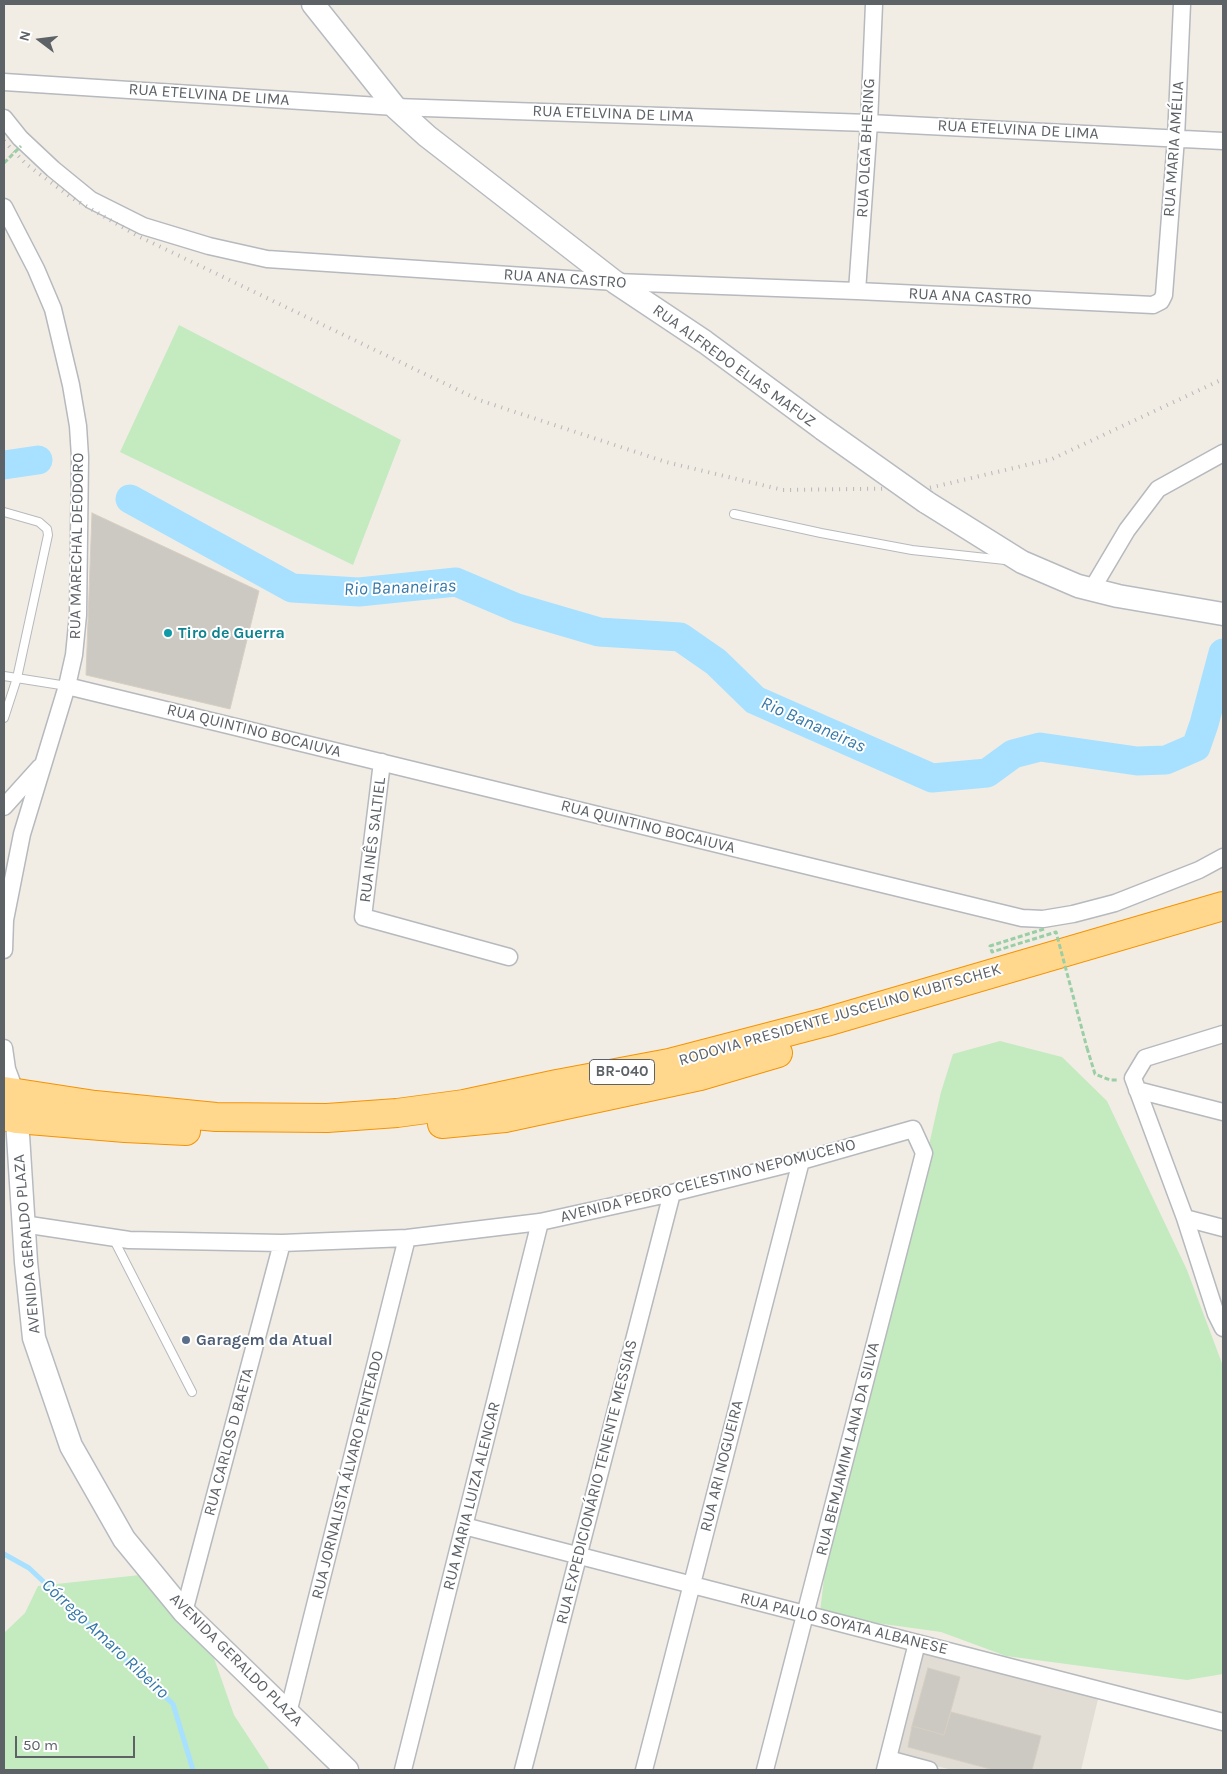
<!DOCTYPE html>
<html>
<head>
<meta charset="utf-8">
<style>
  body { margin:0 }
  #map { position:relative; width:1227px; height:1774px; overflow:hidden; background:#f1ede5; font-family:Karla,sans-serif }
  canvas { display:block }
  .frame { position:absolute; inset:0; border:5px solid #5d6267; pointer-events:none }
  .north { position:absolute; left:15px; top:15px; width:50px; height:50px; -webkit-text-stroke:4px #fff; paint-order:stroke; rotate:285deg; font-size:14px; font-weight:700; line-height:20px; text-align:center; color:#5d6267 }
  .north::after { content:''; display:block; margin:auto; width:18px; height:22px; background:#5d6267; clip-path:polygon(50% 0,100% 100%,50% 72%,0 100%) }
  .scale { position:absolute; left:15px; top:1736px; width:120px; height:22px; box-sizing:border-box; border:2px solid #5d6267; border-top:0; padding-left:6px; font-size:15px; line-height:18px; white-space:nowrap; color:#5d6267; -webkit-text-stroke:4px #fff; paint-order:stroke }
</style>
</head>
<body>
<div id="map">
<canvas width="1227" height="1774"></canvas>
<div class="frame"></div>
<div class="north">N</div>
<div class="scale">50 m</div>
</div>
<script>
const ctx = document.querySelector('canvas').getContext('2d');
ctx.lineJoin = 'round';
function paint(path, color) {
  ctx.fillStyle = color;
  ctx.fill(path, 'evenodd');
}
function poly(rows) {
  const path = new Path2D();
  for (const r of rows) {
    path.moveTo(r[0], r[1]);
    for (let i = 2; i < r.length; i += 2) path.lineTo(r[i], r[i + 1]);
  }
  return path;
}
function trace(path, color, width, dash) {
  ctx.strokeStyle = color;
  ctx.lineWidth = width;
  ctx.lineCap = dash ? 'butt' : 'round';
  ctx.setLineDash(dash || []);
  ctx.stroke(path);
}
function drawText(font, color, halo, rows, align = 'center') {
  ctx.font = font + ' Karla,sans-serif';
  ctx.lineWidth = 4;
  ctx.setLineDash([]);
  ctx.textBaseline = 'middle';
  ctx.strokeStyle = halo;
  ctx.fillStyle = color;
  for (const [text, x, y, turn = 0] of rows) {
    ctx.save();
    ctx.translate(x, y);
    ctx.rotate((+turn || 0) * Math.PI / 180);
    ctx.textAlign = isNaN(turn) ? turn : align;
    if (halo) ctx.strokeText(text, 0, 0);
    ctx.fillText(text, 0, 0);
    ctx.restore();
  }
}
const education = poly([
  [923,1653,1099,1695,1081,1770,953,1770,897,1757]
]);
const green = poly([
  [179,325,401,440,353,565,120,452],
  [1000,1041,1062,1057,1107,1101,1187,1270,1223,1366,1223,1674,1187,1680,1006,1656,941,1632,876,1623,820,1612,827,1553,842,1496,880,1361,941,1092,953,1054],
  [140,1575,166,1609,214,1658,234,1715,270,1770,4,1770,4,1633,25,1613,38,1586]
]);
const stream = poly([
  [4,1554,29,1568,173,1704,193,1770]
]);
const river = poly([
  [4,465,38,460],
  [130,499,292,588,359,592,456,582,517,608,599,632,680,637,716,662,755,700,932,778,987,773,1013,754,1040,747,1137,761,1166,760,1196,747,1204,724,1223,653]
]);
const building = poly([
  [92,513,259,591,230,709,86,675,92,513],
  [928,1668,960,1677,944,1735,912,1726,928,1668],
  [951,1712,1041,1736,1032,1770,994,1770,908,1747,912,1726,944,1735,951,1712]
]);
const path = poly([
  [1087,1048,1095,1074,1110,1080,1118,1080]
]);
const lane = poly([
  [4,512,39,522,47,529,48,535,17,678,4,718],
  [734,514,821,533,912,550,1005,560],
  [4,676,67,686],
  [113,1238,192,1392]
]);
const street = poly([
  [4,82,395,107,869,123,1223,141],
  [4,118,20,138,53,169,91,200,143,226,209,246,267,259,615,282,857,291,1153,305,1161,301,1164,295,1176,138,1182,4],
  [4,207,36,269,53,309,71,385,78,426,80,457,78,615,74,655,67,686,22,834,5,920,4,950],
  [857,291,869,123,874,4],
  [1092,589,1127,530,1158,489,1223,453],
  [67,686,1022,918,1043,919,1073,914,1115,903,1199,870,1223,857],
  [382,762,363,917,509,957],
  [4,807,40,767],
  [1223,1034,1145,1058,1133,1078,1185,1218,1216,1314,1223,1328],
  [4,1048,7,1069,16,1093],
  [1137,1090,1223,1112],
  [1185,1218,1223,1228],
  [23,1224,129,1240,282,1243,407,1238,540,1222,672,1193,801,1161,913,1129,924,1153,765,1770],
  [464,1526,1223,1722],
  [184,1612,282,1243],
  [288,1713,407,1238],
  [888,1759,929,1770],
  [403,1770,540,1222],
  [523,1770,672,1193],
  [644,1770,801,1161],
  [885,1770,917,1643]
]);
const secondary = poly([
  [313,4,395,107,427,136,615,282,705,342,823,429],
  [926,502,1022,562,1078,586,1118,596,1223,614],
  [17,1119,26,1262,34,1338,71,1446,124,1539,184,1612,347,1770]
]);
const highway = poly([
  [4,1091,95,1105,216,1117,327,1118,397,1113,464,1104,557,1084,669,1063,826,1022,1223,906],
  [4,1116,17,1119,125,1128,186,1131],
  [442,1124,505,1118,700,1076,778,1053]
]);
const rail = poly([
  [4,141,26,164,72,198,138,236,479,400,666,462,783,490,929,488,1052,459,1223,379]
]);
const pathBridge = poly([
  [4,163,21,146],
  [1044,929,990,946,992,952,1056,932,1087,1048]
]);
const secondaryBridge = poly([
  [823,429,926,502]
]);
const markers = [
  [168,633,5,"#0f9aa8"],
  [186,1340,5,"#5c6f8a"]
];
const shields = [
  [622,1072,65]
];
const shieldNames = [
  ["BR-040",622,1072]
];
const streetNames = [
  ["RUA ETELVINA DE LIMA",209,95,4],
  ["RUA ETELVINA DE LIMA",613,114,2],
  ["RUA ETELVINA DE LIMA",1018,130,3],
  ["RUA OLGA BHERING",866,148,-87],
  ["RUA MARIA AMÉLIA",1174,149,-86],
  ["RUA ANA CASTRO",565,279,4],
  ["RUA ANA CASTRO",970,297,3],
  ["RUA ALFREDO ELIAS MAFUZ",734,366,36],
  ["RUA MARECHAL DEODORO",77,546,-89],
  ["RUA QUINTINO BOCAIUVA",254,731,14],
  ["RUA QUINTINO BOCAIUVA",648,827,14],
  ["RUA INÊS SALTIEL",373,840,-83],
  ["RODOVIA PRESIDENTE JUSCELINO KUBITSCHEK",840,1015,-16],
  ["AVENIDA PEDRO CELESTINO NEPOMUCENO",708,1181,-14],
  ["AVENIDA GERALDO PLAZA",27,1244,-95],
  ["RUA CARLOS D BAETA",229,1442,-75],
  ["RUA BEMJAMIM LANA DA SILVA",848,1449,-76],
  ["RUA ARI NOGUEIRA",722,1466,-76],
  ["RUA JORNALISTA ÁLVARO PENTEADO",348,1475,-76],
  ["RUA EXPEDICIONÁRIO TENENTE MESSIAS",597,1482,-76],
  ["RUA MARIA LUIZA ALENCAR",472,1496,-76],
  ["RUA PAULO SOYATA ALBANESE",844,1624,14],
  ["AVENIDA GERALDO PLAZA",236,1660,45]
];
const cultureNames = [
  ["Tiro de Guerra",178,633]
];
const serviceNames = [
  ["Garagem da Atual",196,1340]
];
const waterNames = [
  ["Rio Bananeiras",400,588,-2],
  ["Rio Bananeiras",813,725,24],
  ["Córrego Amaro Ribeiro",105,1639,43]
];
paint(education, '#e1dcd4');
paint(green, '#c4eac0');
trace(stream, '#a7e1ff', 5);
trace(river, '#a7e1ff', 29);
paint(building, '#ccc8c2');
trace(building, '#d6cec3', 1);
trace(lane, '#b6b9bd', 10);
trace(street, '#b6b9bd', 19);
trace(secondary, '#b7bbc0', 25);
trace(highway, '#f69200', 30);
trace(path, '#9acea4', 3, [5, 2.5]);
trace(lane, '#fff', 8);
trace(street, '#fff', 16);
trace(secondary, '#fff', 22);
trace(highway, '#ffd88e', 28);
trace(rail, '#b6b7b8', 4, [1, 6]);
trace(secondaryBridge, '#b7bbc0', 25, []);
trace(pathBridge, '#9acea4', 3, [5, 2.5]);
trace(secondaryBridge, '#fff', 22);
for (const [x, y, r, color] of markers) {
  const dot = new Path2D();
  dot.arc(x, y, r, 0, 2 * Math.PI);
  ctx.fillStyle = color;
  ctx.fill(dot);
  trace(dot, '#fff', 2);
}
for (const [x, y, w] of shields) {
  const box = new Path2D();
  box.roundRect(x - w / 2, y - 12.5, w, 25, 4);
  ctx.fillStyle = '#fff';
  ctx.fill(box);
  trace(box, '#5d6267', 1);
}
drawText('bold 15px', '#5d6267', null, shieldNames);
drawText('16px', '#5d6267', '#fff', streetNames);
drawText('bold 16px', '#0d838f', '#fff', cultureNames, 'left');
drawText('bold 16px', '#4e5e75', '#fff', serviceNames, 'left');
drawText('italic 18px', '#3478a9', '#fff', waterNames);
</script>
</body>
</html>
